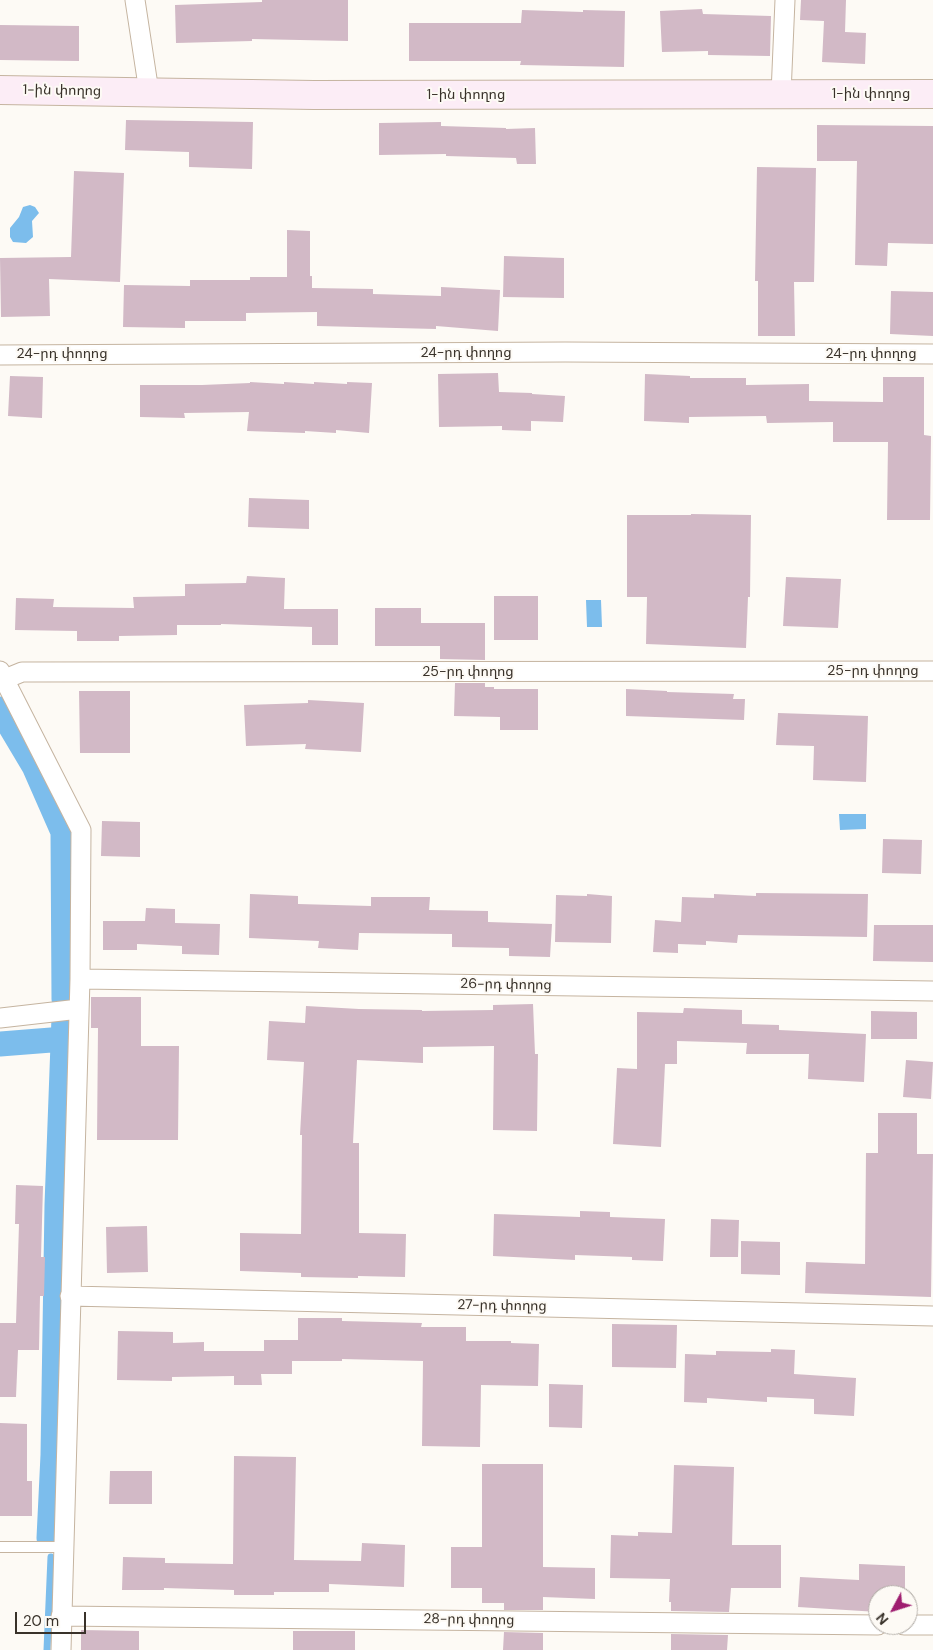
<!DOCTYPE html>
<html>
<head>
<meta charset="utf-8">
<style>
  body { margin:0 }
  #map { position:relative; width:933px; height:1650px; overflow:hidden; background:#fdfaf5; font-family:"DM Sans",sans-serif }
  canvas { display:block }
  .north { position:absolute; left:868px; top:1585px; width:50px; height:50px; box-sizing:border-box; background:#fdfaf5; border:1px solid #afaaa4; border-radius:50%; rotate:230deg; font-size:14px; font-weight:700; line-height:20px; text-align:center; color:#39322a }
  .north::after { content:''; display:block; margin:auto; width:18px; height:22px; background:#9f1e70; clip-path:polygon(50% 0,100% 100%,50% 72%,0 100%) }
  .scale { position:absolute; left:15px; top:1612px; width:71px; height:22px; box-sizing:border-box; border:2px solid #39322a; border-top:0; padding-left:6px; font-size:15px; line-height:18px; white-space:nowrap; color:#39322a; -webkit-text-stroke:4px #fdfaf5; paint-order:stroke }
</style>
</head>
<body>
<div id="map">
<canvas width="933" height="1650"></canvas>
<div class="north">N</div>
<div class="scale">20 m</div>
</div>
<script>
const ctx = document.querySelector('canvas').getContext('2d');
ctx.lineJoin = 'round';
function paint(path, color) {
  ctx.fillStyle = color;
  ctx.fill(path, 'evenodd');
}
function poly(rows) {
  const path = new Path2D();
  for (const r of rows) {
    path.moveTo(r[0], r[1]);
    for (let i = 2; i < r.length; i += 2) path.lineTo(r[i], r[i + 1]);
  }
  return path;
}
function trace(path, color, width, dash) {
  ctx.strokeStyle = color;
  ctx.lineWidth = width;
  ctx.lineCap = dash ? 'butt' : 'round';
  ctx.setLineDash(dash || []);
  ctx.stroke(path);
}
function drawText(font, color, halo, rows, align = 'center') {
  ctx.font = font + ' "DM Sans","Noto Sans Armenian",sans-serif';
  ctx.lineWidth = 4;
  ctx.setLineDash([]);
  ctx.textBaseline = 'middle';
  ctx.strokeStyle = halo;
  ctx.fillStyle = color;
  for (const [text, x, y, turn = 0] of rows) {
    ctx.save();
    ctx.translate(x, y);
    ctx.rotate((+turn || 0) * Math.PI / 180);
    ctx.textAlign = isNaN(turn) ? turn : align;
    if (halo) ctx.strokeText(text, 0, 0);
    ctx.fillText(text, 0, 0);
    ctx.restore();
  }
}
const water = poly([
  [30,205,35,207,39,213,32,221,33,237,26,243,13,242,10,237,10,228,19,217,23,207],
  [586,600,601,600,602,627,587,627],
  [839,814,866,814,866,829,840,830]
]);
const stream = poly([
  [47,1650,51,1557]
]);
const canal = poly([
  [0,709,34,766,63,832,64,999],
  [0,1044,64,1039],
  [49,1538,53,1455,57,1205,64,1017]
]);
const building = poly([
  [262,0,348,0,348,41,252,39,252,41,176,43,175,5,262,2],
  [801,0,846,0,845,32,866,33,865,64,822,62,824,21,800,20],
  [702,9,703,14,771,16,770,56,708,55,708,51,662,52,660,11],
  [522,10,583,12,583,10,625,11,624,67,520,65,521,61,409,61,409,23,521,23],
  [0,25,79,26,79,61,0,60],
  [126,120,253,122,252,169,189,167,189,152,125,150],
  [441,122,441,126,506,128,506,129,535,128,536,164,517,164,516,158,446,156,446,154,379,155,379,123],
  [817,125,933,126,933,244,888,243,887,266,855,265,857,161,817,161],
  [757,167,816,168,814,282,794,282,795,336,758,336,758,281,755,281],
  [74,171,124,173,120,282,49,279,50,316,1,317,0,258,71,257],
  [287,230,310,231,310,276,312,276,312,288,373,289,373,294,441,296,441,287,500,290,498,331,436,326,436,329,317,326,317,312,246,313,246,321,185,321,185,328,123,327,124,285,190,286,190,280,250,280,250,277,287,277],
  [504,256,564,258,564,298,503,297],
  [891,291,933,292,933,336,890,334],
  [498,373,499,392,532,393,532,394,565,396,563,422,531,421,531,431,502,430,502,426,439,427,438,374],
  [645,374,690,376,690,378,746,378,746,385,809,384,809,401,883,402,883,377,924,377,924,435,931,436,930,520,887,520,888,442,833,442,833,422,767,423,766,416,689,417,689,423,644,421],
  [10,376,43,377,42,418,8,416],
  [250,382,284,384,284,382,314,384,314,382,347,384,347,382,372,383,369,433,336,430,336,433,305,431,305,433,247,431,249,412,184,413,185,418,140,417,140,385,202,385,250,383],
  [249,498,309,500,309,529,248,527],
  [691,514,751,515,750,597,748,597,746,648,646,644,647,597,627,597,627,515,691,515],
  [247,576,285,578,284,609,338,609,338,645,312,645,312,627,221,624,221,625,177,625,177,635,119,636,119,641,77,641,77,631,15,630,16,598,54,599,53,607,134,608,133,597,185,596,185,584,246,583],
  [786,577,841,579,838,628,783,626],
  [494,596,538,596,538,640,494,640],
  [375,608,421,608,421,623,485,623,485,660,440,659,440,646,375,646],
  [455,683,485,683,485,687,494,687,494,689,538,689,538,730,500,730,500,717,454,716],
  [626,689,667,691,667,692,734,694,733,699,745,699,744,720,626,716],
  [79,691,130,691,130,753,80,753],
  [308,700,364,703,361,752,305,749,306,744,246,746,244,705,308,703],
  [778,713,868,716,866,782,813,780,814,746,776,745],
  [102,821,140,822,140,857,101,856],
  [883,839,922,840,921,874,882,873],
  [756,893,868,894,867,937,738,935,737,943,706,941,706,945,678,944,678,953,653,952,655,920,681,922,682,897,714,898,714,894,756,896],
  [250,894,298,896,298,904,371,906,371,897,430,897,429,910,488,911,488,922,552,924,550,957,509,956,509,948,452,947,452,934,359,933,358,950,318,948,319,941,249,938],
  [587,894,612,896,611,943,555,942,556,895,587,896],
  [146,908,175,909,175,923,220,924,219,955,182,954,182,946,137,944,137,950,103,950,103,921,145,921],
  [874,925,933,925,933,962,873,961],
  [91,997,141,997,141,1046,179,1046,178,1140,97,1140,98,1028,91,1028],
  [533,1004,535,1054,538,1054,537,1131,493,1130,494,1046,423,1047,423,1063,357,1060,353,1143,359,1143,359,1233,406,1234,405,1277,358,1276,358,1278,301,1277,301,1273,240,1271,240,1233,301,1234,302,1135,300,1135,304,1062,267,1060,269,1021,305,1023,306,1006,359,1009,422,1010,422,1011,493,1010,493,1005],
  [684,1008,742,1010,742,1024,779,1025,779,1030,866,1034,864,1082,808,1079,809,1054,746,1054,747,1043,677,1041,677,1064,665,1064,661,1147,613,1144,617,1068,637,1069,637,1012,683,1013],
  [871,1011,917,1012,917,1039,871,1039],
  [906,1060,933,1062,931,1099,903,1097],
  [878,1113,917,1113,917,1154,933,1154,931,1297,805,1293,806,1262,865,1264,866,1153,878,1153],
  [16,1185,43,1186,41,1257,45,1257,44,1296,40,1296,39,1350,18,1350,16,1397,0,1397,0,1323,16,1323,19,1224,15,1224],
  [580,1211,610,1212,610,1217,665,1219,663,1261,632,1260,632,1257,575,1255,575,1260,493,1256,494,1214,580,1217],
  [711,1219,739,1220,738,1257,710,1257],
  [147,1226,148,1272,107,1273,106,1227],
  [741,1241,780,1242,780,1275,741,1274],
  [298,1318,342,1318,342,1321,422,1323,421,1327,466,1327,466,1341,511,1341,511,1343,539,1344,538,1386,481,1385,480,1447,422,1446,423,1361,342,1359,342,1361,292,1361,292,1374,261,1374,262,1385,234,1385,234,1376,172,1377,172,1381,117,1380,118,1331,173,1332,173,1343,204,1342,204,1351,264,1351,264,1340,298,1340],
  [612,1324,677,1325,676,1368,612,1367],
  [771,1349,795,1350,794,1374,856,1378,854,1416,814,1414,814,1399,767,1397,767,1402,707,1398,707,1403,684,1402,685,1354,716,1355,716,1351,771,1352],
  [549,1384,583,1385,582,1428,549,1427],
  [0,1423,27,1424,27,1481,32,1481,32,1516,0,1516],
  [234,1456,296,1457,294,1560,361,1561,362,1543,405,1545,404,1587,329,1584,329,1592,274,1592,274,1595,234,1595,234,1590,164,1588,164,1590,122,1590,123,1557,165,1558,165,1563,233,1564],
  [482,1464,543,1464,543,1567,595,1568,595,1599,543,1597,543,1610,504,1610,504,1603,482,1603,482,1588,451,1588,451,1547,482,1547],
  [674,1465,734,1467,732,1545,781,1545,781,1588,731,1588,729,1612,671,1611,671,1602,669,1602,670,1579,610,1578,611,1535,638,1536,638,1532,672,1533],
  [110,1471,152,1471,152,1504,109,1504],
  [859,1564,905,1566,905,1595,878,1595,878,1612,798,1607,800,1577,859,1580],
  [81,1630,139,1631,139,1650,81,1650],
  [293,1631,355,1631,355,1650,293,1650],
  [504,1632,543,1633,543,1650,503,1650],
  [671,1634,728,1635,727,1650,671,1650]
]);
const lane = poly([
  [0,1547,63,1547]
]);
const street = poly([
  [135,0,149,92],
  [781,94,785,0],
  [0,355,565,352,933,354],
  [0,671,81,830,80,979,61,1650],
  [5,679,22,672,933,671],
  [80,979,933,991],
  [0,1018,79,1009],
  [70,1296,933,1316],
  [61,1616,878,1625],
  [904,1625,933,1625]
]);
const secondary = poly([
  [0,90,314,95,933,94]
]);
const streetNames = [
  ["1-ին փողոց",62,91,1],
  ["1-ին փողոց",871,94],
  ["1-ին փողոց",466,95],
  ["24-րդ փողոց",466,353],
  ["24-րդ փողոց",62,354],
  ["24-րդ փողոց",871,354],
  ["25-րդ փողոց",873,671],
  ["25-րդ փողոց",468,672],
  ["26-րդ փողոց",506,985,1],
  ["27-րդ փողոց",502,1306,1],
  ["28-րդ փողոց",469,1620,1]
];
paint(water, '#7cbdec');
trace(stream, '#7cbdec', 7);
trace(canal, '#7cbdec', 25);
paint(building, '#d2b9c6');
trace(lane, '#c5b4a0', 12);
trace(street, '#c5b4a0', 21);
trace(secondary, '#c5b4a0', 30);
trace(lane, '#fff', 10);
trace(street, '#fff', 19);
trace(secondary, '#fcedf6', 28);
drawText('14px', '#39322a', '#fdfaf5', streetNames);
</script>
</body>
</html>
